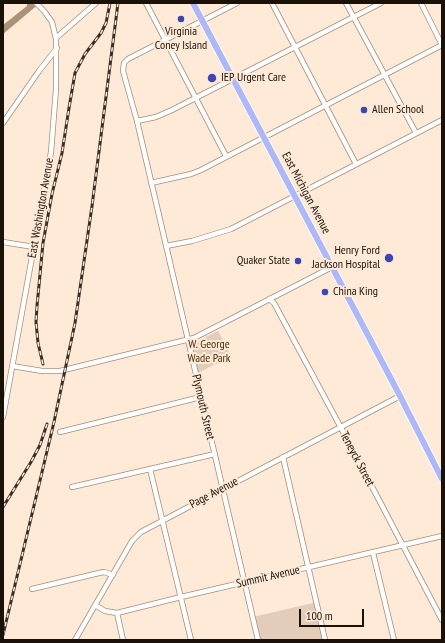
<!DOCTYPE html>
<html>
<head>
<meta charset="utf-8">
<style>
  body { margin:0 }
  #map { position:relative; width:445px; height:643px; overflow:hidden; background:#feead7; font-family:"PT Sans Narrow",sans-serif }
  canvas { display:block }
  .frame { position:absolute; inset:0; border:4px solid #1a1109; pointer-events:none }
  .scale { position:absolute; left:299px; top:609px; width:65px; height:18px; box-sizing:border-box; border:2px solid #1a1109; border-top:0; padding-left:5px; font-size:12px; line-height:14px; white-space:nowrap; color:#1a1109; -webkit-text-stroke:3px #feead7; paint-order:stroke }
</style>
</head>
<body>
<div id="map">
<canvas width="445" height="643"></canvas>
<div class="frame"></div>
<div class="scale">100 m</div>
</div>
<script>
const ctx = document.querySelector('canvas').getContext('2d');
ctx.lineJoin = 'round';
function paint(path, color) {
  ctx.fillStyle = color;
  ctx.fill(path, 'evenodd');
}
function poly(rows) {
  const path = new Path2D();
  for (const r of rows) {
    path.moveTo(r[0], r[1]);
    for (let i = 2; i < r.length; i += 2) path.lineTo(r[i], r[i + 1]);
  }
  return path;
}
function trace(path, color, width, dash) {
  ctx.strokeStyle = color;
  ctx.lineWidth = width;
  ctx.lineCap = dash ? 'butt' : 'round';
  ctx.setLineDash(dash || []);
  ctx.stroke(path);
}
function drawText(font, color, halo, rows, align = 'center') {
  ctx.font = font + ' "PT Sans Narrow",sans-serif';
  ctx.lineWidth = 4;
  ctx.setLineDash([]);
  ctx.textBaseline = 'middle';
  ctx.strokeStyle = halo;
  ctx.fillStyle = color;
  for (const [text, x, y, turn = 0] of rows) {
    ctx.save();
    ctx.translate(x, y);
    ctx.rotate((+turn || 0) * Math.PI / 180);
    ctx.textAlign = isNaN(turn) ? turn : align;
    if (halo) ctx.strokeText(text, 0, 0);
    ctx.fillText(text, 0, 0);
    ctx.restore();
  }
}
const green = poly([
  [218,331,231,356,198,373,192,344],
  [317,602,325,640,258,640,253,617]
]);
const water = poly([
  [27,3,40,3,3,34,3,25,27,6]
]);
const minor = poly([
  [146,3,226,156],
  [237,3,128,59,124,63,123,71,137,121,258,640],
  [272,3,356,164],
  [346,3,416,133],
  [56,38,96,3],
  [137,121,156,117,172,110,381,3],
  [3,123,39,71,57,48],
  [151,183,191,174,201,170,442,45,421,3],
  [3,242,34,247],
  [166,246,192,241,231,229,442,120],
  [269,299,274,303,347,439,442,620],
  [12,366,42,371,60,371,194,338,332,267],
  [3,417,51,152,56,89,56,39,52,22,44,11,36,3],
  [60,432,201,397],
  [283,457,325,640],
  [150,469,191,640],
  [72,487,215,454],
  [373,553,394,640],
  [32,589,99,573,104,572,113,575],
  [95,605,105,611,117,613,181,597,442,536],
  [117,613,123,640],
  [75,640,132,541,141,532,400,396]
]);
const major = poly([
  [193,3,400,396,442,479]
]);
const rail = poly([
  [43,364,38,343,36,322,37,306,43,243,52,194,62,153,69,108,75,73,85,54,101,33,106,23,110,3],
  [3,507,31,462,40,445,47,424],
  [3,635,54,422,75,323,92,206,118,3]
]);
const markers = [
  [181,19,4,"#3b45b9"],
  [212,78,5,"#3b45b9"],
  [364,110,4,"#3b45b9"],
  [389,258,5,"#3b45b9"],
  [298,261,4,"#3b45b9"],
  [325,292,4,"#3b45b9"]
];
const poiNames = [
  ["Virginia",181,32,"center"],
  ["Coney Island",181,46,"center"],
  ["IEP Urgent Care",221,78],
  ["Allen School",372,110],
  ["Henry Ford",380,251,"right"],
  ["Jackson Hospital",380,265,"right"],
  ["Quaker State",290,261,"right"],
  ["China King",333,292]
];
const streetNames = [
  ["East Michigan Avenue",306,193,62],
  ["East Washington Avenue",41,208,-80],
  ["Plymouth Street",203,407,77],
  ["Teneyck Street",357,459,62],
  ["Page Avenue",214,493,-28],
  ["Summit Avenue",268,577,-13]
];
const parkNames = [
  ["W. George",209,345],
  ["Wade Park",209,359]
];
paint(green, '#e3cdba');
paint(water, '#ac9177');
trace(minor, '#a58e79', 6);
trace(major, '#fff', 8);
trace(minor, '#fff', 4.5);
trace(major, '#acb8fa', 6);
trace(rail, '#392f25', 3);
trace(rail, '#feead7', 1.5, [4.5]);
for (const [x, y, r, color] of markers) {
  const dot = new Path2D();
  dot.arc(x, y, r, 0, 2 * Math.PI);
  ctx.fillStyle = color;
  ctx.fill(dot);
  trace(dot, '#feead7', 1.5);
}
drawText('12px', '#1a1109', '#feead7', poiNames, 'left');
drawText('12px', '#1a1109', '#feead7', streetNames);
drawText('12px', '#4a2c0a', '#feead7', parkNames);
</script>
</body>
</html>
